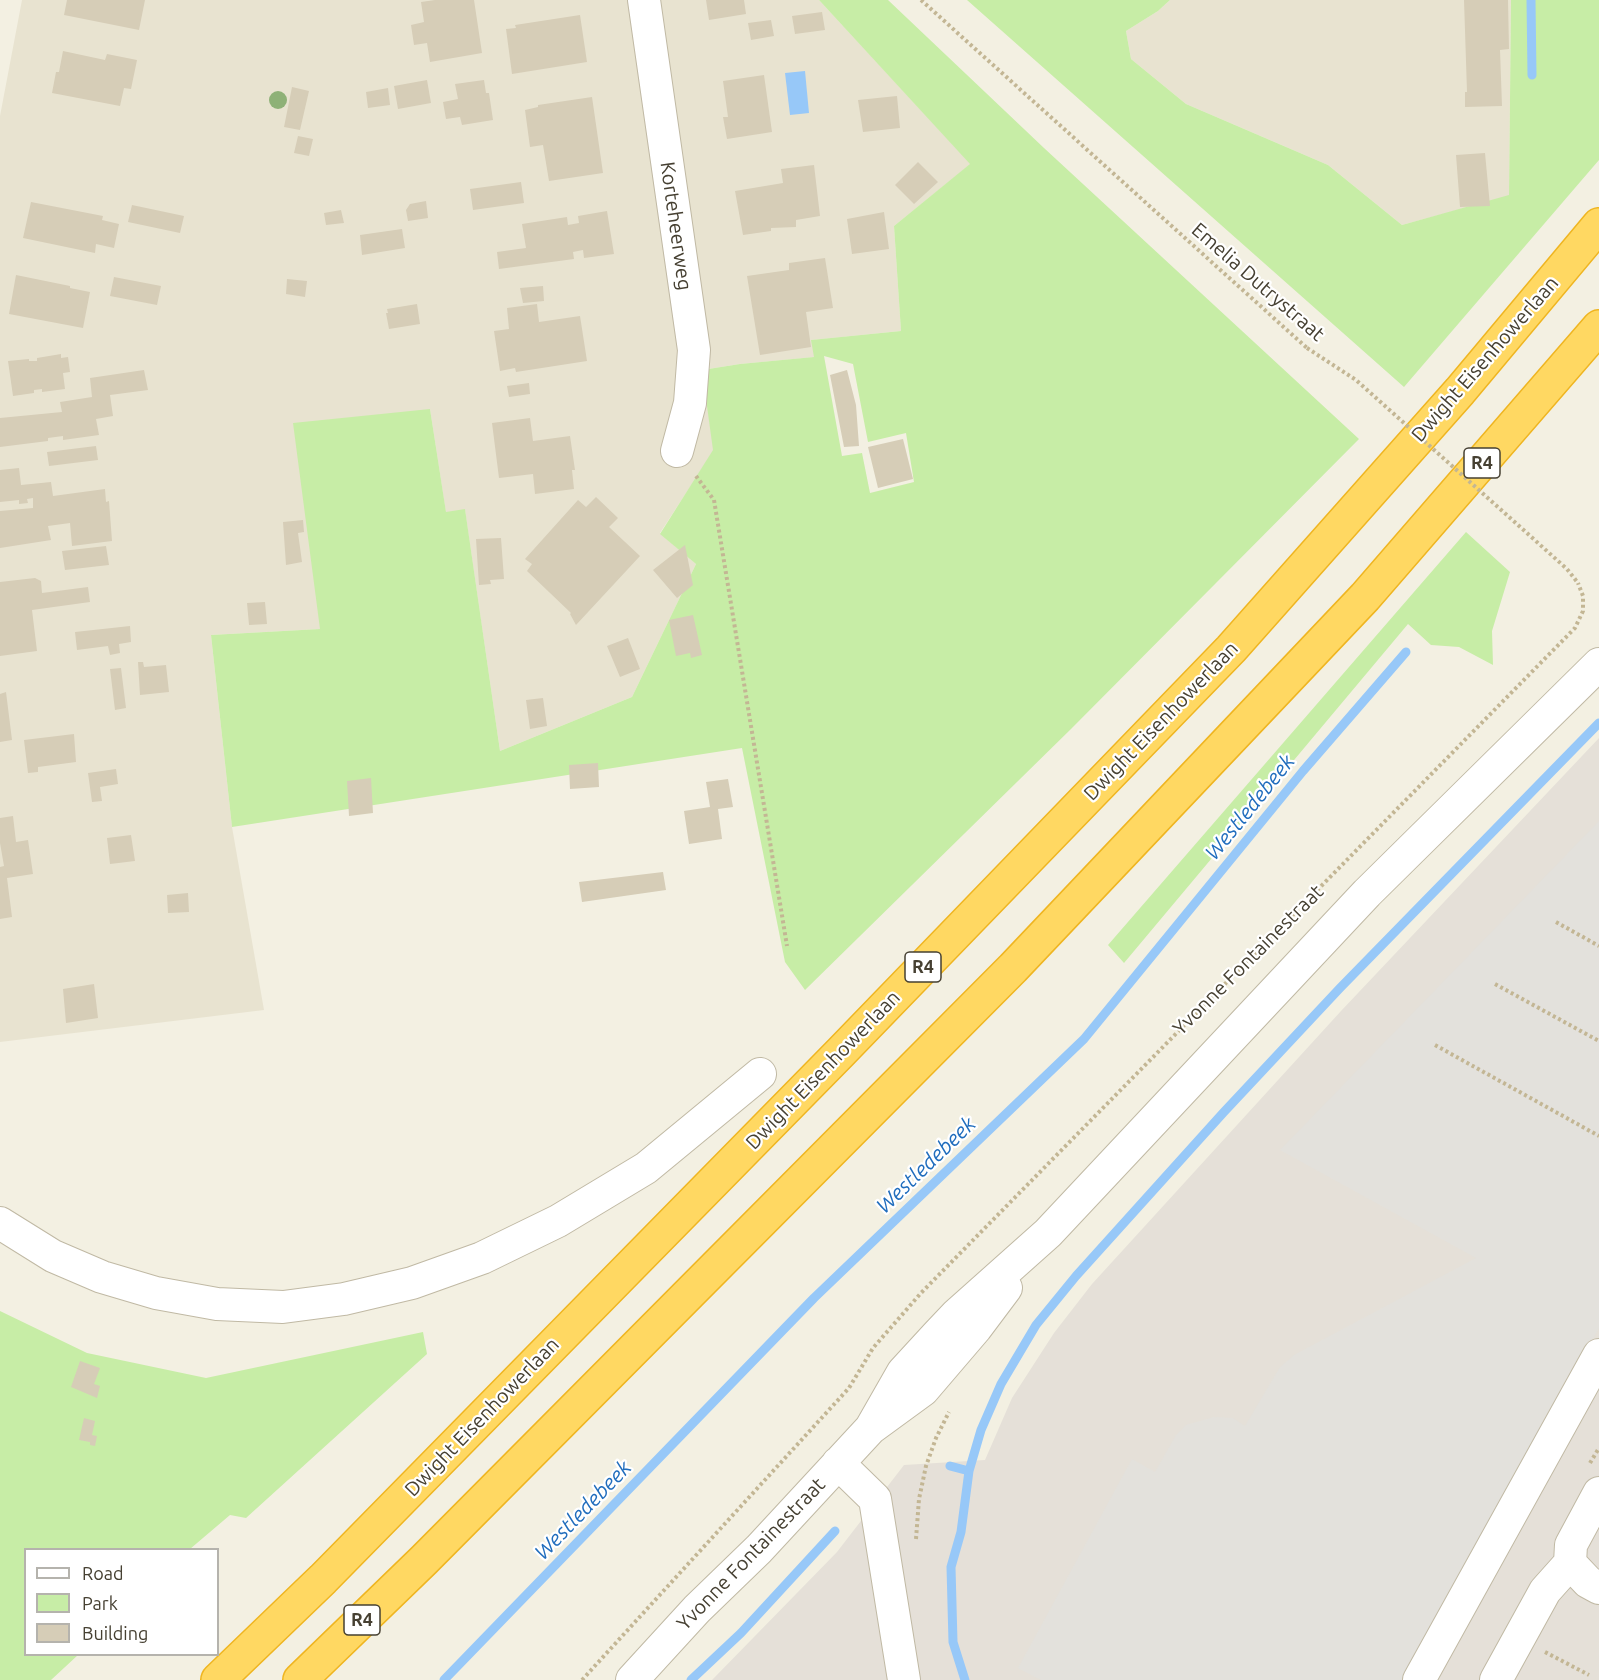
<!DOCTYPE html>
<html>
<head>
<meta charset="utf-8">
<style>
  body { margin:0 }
  #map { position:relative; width:1599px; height:1680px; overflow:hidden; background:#f3f0e2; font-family:Ubuntu,sans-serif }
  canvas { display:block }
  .legend { position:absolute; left:24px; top:1548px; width:195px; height:108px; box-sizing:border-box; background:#fff; border:2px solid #b5b3ad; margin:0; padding:8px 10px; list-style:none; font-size:18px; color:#464032 }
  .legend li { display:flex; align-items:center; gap:12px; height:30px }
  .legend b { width:30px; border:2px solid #b5b3ad }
</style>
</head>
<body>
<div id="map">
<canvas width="1599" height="1680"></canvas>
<ul class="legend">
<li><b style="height:8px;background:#fff"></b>Road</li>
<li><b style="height:16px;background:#c7eda6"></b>Park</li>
<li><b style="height:16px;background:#d6cdb7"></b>Building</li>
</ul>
</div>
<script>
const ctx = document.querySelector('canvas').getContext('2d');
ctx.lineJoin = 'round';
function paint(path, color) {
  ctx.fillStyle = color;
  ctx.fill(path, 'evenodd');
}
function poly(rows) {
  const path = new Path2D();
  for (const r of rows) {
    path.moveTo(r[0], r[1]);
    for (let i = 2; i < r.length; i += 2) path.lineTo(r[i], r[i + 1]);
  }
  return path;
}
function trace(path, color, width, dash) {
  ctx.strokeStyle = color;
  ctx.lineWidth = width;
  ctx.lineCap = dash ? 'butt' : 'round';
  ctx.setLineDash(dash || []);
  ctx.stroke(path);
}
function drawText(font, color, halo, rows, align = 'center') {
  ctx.font = font + ' Ubuntu,sans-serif';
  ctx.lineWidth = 4.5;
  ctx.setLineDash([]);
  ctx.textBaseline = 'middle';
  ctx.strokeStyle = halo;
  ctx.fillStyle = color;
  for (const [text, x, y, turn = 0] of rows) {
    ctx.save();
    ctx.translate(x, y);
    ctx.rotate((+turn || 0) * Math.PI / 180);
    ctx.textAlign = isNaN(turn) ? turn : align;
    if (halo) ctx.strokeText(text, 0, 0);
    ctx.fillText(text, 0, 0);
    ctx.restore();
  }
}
const residential = poly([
  [22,0,819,0,971,164,894,226,901,331,812,340,815,357,740,364,702,370,714,450,660,533,696,564,632,697,500,751,465,510,446,513,430,409,320,629,211,635,232,827,264,1010,0,1042,0,116],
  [1170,0,1511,0,1509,196,1402,225,1328,165,1186,104,1131,59,1126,31,1158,11]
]);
const industrial = poly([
  [1599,738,1599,1680,712,1680,837,1552,904,1465,985,1460,1012,1398,1054,1333,1092,1284,1341,1011]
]);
const green = poly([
  [819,0,888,0,1044,148,1359,439,1071,729,805,990,785,962,742,748,232,827,211,635,320,629,293,423,430,409,446,512,465,509,500,751,632,697,696,564,660,534,713,450,702,370,740,364,814,357,811,340,901,331,894,226,970,164],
  [824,356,853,364,868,442,906,433,914,482,870,493,862,453,842,456],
  [967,0,1170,0,1158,11,1126,31,1131,59,1186,104,1328,165,1402,225,1509,195,1511,0,1599,0,1599,160,1404,387],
  [1466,532,1510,572,1492,631,1493,665,1459,647,1431,645,1408,624,1124,963,1108,945],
  [0,1311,87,1353,206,1378,423,1332,427,1354,246,1518,230,1515,190,1549,26,1550,26,1654,78,1655,51,1680,0,1680]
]);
const parking = poly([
  [1599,821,1599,1328,1407,1680,1041,1680,1018,1668,1132,1459,1155,1472,1176,1435,1186,1425,1214,1417,1233,1418,1245,1426,1280,1367,1294,1355,1476,1258,1280,1150]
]);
const water = poly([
  [805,71,809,113,790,115,785,73]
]);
const stream = poly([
  [1531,0,1532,75],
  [950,1466,969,1471],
  [444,1680,814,1298,1084,1039,1303,771,1406,652],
  [691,1680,741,1633,835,1531],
  [965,1680,953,1642,951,1567,961,1532,969,1471,981,1430,1001,1384,1036,1325,1076,1276,1223,1113,1340,988,1599,723]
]);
const building = poly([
  [67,0,145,0,139,30,64,15],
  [435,0,474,0,482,53,430,62,427,43,414,45,411,25,424,22,421,2],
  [706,0,744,0,746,14,709,20],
  [1464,0,1508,0,1509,49,1500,50,1502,106,1465,107,1465,92,1467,92],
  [822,12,825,30,795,34,792,16],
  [580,15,587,62,512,74,506,29,516,28,515,25],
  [771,20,774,36,751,40,748,23],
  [63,51,105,60,107,54,137,60,131,89,124,88,120,106,52,93,56,72,59,72],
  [764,75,772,132,727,139,723,117,728,117,723,81],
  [427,80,431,103,398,109,394,86],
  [484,80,486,93,489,93,493,120,462,125,460,117,446,119,443,102,458,99,455,84],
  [292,87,309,91,300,130,284,127],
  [388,88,390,105,368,108,366,92],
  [897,96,900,128,863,132,858,100],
  [592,97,603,173,549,181,543,145,530,147,525,110,538,107,538,105],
  [298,136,313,139,309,156,294,153],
  [1485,153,1490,206,1460,207,1456,155],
  [918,162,938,182,914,204,895,185],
  [814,165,820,216,796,220,796,227,771,228,771,231,743,235,735,191,783,183,781,169],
  [521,182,524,203,473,210,470,189],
  [426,201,428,218,408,221,406,210,410,204],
  [31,202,103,216,102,220,119,224,114,248,96,244,95,253,23,238],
  [132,205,184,216,180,233,128,222],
  [341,210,344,223,326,225,324,213],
  [607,211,614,254,584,258,583,250,573,252,574,259,499,269,497,252,526,248,522,224,567,217,568,225,579,223,578,216],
  [884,212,889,249,852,254,847,219],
  [402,229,405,248,362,255,360,235],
  [825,258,833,308,806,312,811,347,760,355,747,276,789,270,789,263],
  [16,275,70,286,70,288,90,292,83,328,9,314],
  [114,277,161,286,157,305,110,296],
  [287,279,307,281,305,297,286,294],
  [543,286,544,301,523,303,520,288],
  [417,304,420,324,389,329,386,313,388,313,387,309],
  [537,304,539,322,580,316,587,361,516,372,515,368,500,371,494,331,509,329,507,308],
  [61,354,61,358,68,357,70,372,63,373,65,389,42,392,42,389,34,390,34,393,13,396,8,361,29,359,29,361,37,361,37,358],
  [144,370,148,390,110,395,113,416,96,419,99,435,63,440,63,436,48,438,48,441,0,447,0,418,62,412,60,402,92,397,90,378],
  [847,370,856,405,859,446,844,447,830,375],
  [529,383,530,394,509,397,507,386],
  [530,418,533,441,570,436,575,470,572,470,574,489,535,494,533,474,499,478,492,423],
  [903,439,913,479,878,488,868,447],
  [96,446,98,460,49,466,47,452],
  [19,468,21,485,51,482,53,496,105,489,106,502,109,501,112,541,72,546,70,523,48,526,51,540,0,548,0,511,33,508,33,498,27,499,28,503,19,504,19,500,0,502,0,470],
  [596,497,618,518,609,527,640,556,576,625,570,614,571,613,527,571,532,564,525,559,578,500,586,507],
  [303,520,304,532,298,533,302,562,286,565,283,522],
  [501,538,504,579,490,580,491,584,479,585,476,539],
  [685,545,693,585,677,598,653,570],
  [106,546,109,565,65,570,62,551],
  [35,578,41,581,42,593,88,587,90,602,32,610,37,651,0,656,0,582],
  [265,602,267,624,249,625,247,603],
  [693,615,702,655,691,658,690,653,676,656,669,620],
  [130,626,131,642,119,644,120,653,110,655,108,646,77,650,75,632],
  [628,638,640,669,620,677,607,646],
  [138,662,143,662,144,667,166,665,169,692,140,695],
  [121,668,126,708,115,710,110,669],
  [6,692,12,740,0,742,0,694],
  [543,698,547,726,530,729,526,700],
  [74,734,76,762,38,767,38,772,28,773,24,740],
  [598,763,599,787,570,789,569,765],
  [116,769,118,784,100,787,102,801,92,802,88,773],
  [371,778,373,813,349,816,347,781],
  [728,779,733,807,718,809,722,839,689,844,684,811,710,807,706,782],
  [13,816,16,842,28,840,33,874,7,878,12,917,0,919,0,867,4,866,0,843,0,818],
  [131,835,135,861,110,864,107,838],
  [663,872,666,890,582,902,579,882],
  [188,893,189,912,168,913,167,895],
  [94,984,98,1018,66,1023,63,989],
  [80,1361,100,1368,94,1384,100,1386,97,1398,71,1387],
  [84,1418,95,1421,92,1435,97,1436,95,1446,90,1445,90,1442,79,1440]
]);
const path = poly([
  [921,0,1307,348],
  [696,476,714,500,787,946],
  [1556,922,1599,946],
  [1495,984,1599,1041],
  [1435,1045,1599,1136],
  [1590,1463,1599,1448],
  [916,1539,919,1499,926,1466,936,1438,949,1412],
  [1545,1652,1589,1675],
  [582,1680,849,1388,873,1348,921,1293,1575,628,1583,611,1583,596,1578,583]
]);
const minor = poly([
  [644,0,694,350,690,403,677,451],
  [0,1223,53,1256,102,1277,156,1293,217,1304,283,1307,344,1299,412,1283,482,1258,558,1221,646,1168,760,1074],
  [871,1428,903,1372,937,1335,956,1315,1048,1233,1367,893,1599,664],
  [838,1463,875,1499,904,1680],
  [1599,1493,1571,1545,1570,1563,1588,1582,1599,1588],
  [632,1680,697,1609,759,1549,871,1428,923,1390,976,1328,1006,1288],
  [1419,1680,1599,1355],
  [1496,1680,1545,1591,1570,1563]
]);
const highway = poly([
  [218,1680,323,1579,841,1052,1231,649,1460,391,1599,225],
  [300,1680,424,1560,1013,968,1365,597,1599,327]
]);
const pathBridge = poly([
  [1307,348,1356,380,1567,569,1578,583]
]);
const trees = [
  [278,100]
];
const shields = [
  [1482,463,36],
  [923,967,36],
  [362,1620,36]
];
const shieldNames = [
  ["R4",1482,463],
  ["R4",923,967],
  ["R4",362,1620]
];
const streetNames = [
  ["Korteheerweg",676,226,82],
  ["Emelia Dutrystraat",1258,282,41],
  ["Dwight Eisenhowerlaan",1485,359,-49],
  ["Dwight Eisenhowerlaan",1161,721,-46],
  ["Yvonne Fontainestraat",1248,960,-45],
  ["Dwight Eisenhowerlaan",823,1070,-46],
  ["Dwight Eisenhowerlaan",482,1417,-46],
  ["Yvonne Fontainestraat",751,1554,-46]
];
const waterNames = [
  ["Westledebeek",1250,807,-51],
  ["Westledebeek",926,1165,-44],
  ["Westledebeek",583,1510,-46]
];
paint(residential, '#e8e3d0');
paint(industrial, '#e5e0d8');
paint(green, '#c7eda6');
paint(parking, '#e3e1dc');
paint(water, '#97c8f8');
trace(stream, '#97c8f8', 9);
paint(building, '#d6cdb7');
trace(minor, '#c0b9a4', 34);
trace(highway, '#efb521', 36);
trace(path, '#c3b694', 4, [3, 3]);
trace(minor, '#fff', 32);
trace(highway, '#ffd862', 33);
trace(pathBridge, '#c3b694', 4, [3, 3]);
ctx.fillStyle = '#8eb177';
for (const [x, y] of trees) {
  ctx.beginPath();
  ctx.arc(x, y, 9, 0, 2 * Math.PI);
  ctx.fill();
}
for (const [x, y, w] of shields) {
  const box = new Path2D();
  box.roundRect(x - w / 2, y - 15, w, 30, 4.5);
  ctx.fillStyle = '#fff';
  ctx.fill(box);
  trace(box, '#464032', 1.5);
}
drawText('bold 18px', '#464032', null, shieldNames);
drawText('20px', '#464032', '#fff', streetNames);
drawText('italic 21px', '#206dbd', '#fff', waterNames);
</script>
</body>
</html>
